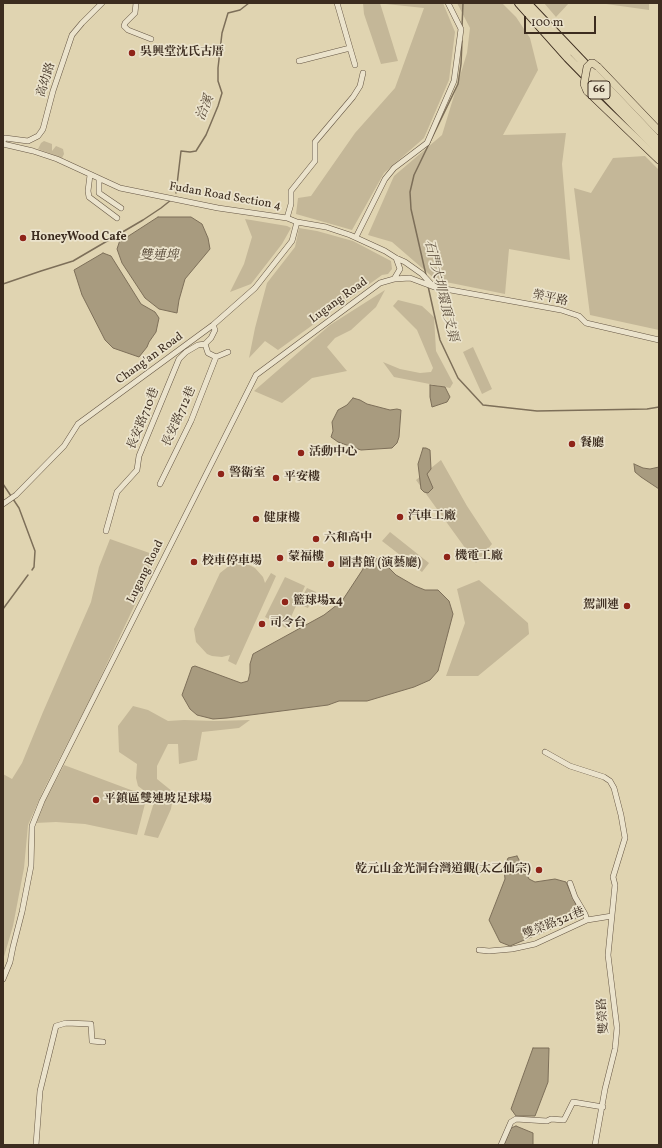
<!DOCTYPE html>
<html>
<head>
<meta charset="utf-8">
<style>
  body { margin:0 }
  #map { position:relative; width:662px; height:1148px; overflow:hidden; background:#e0d4b1; font-family:Vollkorn,serif }
  canvas { display:block }
  .frame { position:absolute; inset:0; border:4px solid #3c2c1f; pointer-events:none }
  .scale { position:absolute; left:524px; top:16px; width:72px; height:18px; box-sizing:border-box; border:2px solid #3c2c1f; border-top:0; padding-left:5px; font-size:12px; line-height:14px; white-space:nowrap; color:#3c2c1f; -webkit-text-stroke:3px #ebe3cc; paint-order:stroke }
</style>
</head>
<body>
<div id="map">
<canvas width="662" height="1148"></canvas>
<div class="frame"></div>
<div class="scale">100 m</div>
</div>
<script>
const ctx = document.querySelector('canvas').getContext('2d');
ctx.lineJoin = 'round';
function paint(path, color) {
  ctx.fillStyle = color;
  ctx.fill(path, 'evenodd');
}
function poly(rows) {
  const path = new Path2D();
  for (const r of rows) {
    path.moveTo(r[0], r[1]);
    for (let i = 2; i < r.length; i += 2) path.lineTo(r[i], r[i + 1]);
  }
  return path;
}
function trace(path, color, width, dash) {
  ctx.strokeStyle = color;
  ctx.lineWidth = width;
  ctx.lineCap = dash ? 'butt' : 'round';
  ctx.setLineDash(dash || []);
  ctx.stroke(path);
}
function drawText(font, color, halo, rows, align = 'center') {
  ctx.font = font + ' Vollkorn,"Noto Serif TC",serif';
  ctx.lineWidth = 3.5;
  ctx.setLineDash([]);
  ctx.textBaseline = 'middle';
  ctx.strokeStyle = halo;
  ctx.fillStyle = color;
  for (const [text, x, y, turn = 0] of rows) {
    ctx.save();
    ctx.translate(x, y);
    ctx.rotate((+turn || 0) * Math.PI / 180);
    ctx.textAlign = isNaN(turn) ? turn : align;
    if (halo) ctx.strokeText(text, 0, 0);
    ctx.fillText(text, 0, 0);
    ctx.restore();
  }
}
const green = poly([
  [363,3,380,3,398,61,381,64,364,14],
  [385,3,443,3,455,32,449,80,424,138,384,173,352,230,296,214,298,198,311,196,355,133,395,88,424,8,386,4],
  [457,3,502,3,516,17,530,38,538,70,503,135,566,133,562,164,570,260,509,249,505,294,436,280,392,242,368,235,394,176,442,135,467,53,470,28],
  [544,3,569,3,556,17],
  [599,3,649,3,649,10],
  [44,141,52,144,52,151,56,146,63,149,64,154,62,158,38,149,41,143],
  [645,156,659,170,659,330,590,315,574,188,591,193,613,158],
  [245,219,287,226,291,228,282,244,251,284,230,292,244,264,252,237],
  [299,228,317,231,353,241,391,261,392,269,388,274,382,275,278,350,265,341,249,358,255,328,267,283,295,247],
  [385,290,376,307,351,330,335,338,327,347,347,371,312,378,282,403,254,391,330,325],
  [398,300,422,306,434,317,436,351,453,383,450,388,394,377,383,362,400,369,420,373,431,372,433,368,417,330,393,306],
  [473,347,492,389,482,394,463,352],
  [441,460,467,506,492,544,476,563,416,480],
  [390,532,429,563,422,572,382,541],
  [110,539,158,556,92,695,43,791,28,825,24,868,13,926,3,960,3,774,12,779,22,763,43,712,91,602,99,567],
  [236,563,247,564,255,568,263,577,265,583,271,573,276,576,236,665,228,661,230,655,222,657,212,656,207,654,196,642,194,629,220,573,229,566],
  [285,577,305,586,286,628,265,617],
  [479,580,528,623,529,634,478,676,446,676,465,623,457,589],
  [307,588,316,592,308,608,298,604],
  [133,706,148,710,168,721,184,720,214,721,250,720,239,728,202,732,197,760,179,764,178,744,168,744,157,766,157,779,173,792,173,797,171,809,158,838,144,835,155,799,138,786,136,778,137,764,119,752,118,726],
  [64,765,147,796,137,835,85,824,56,822,35,823,44,803]
]);
const water = poly([
  [158,217,191,217,202,224,208,238,210,249,185,279,179,300,177,313,159,309,145,298,122,263,117,249,120,240,127,237,158,217],
  [103,253,111,256,141,304,155,312,159,318,156,332,149,342,147,347,139,357,113,348,105,340,82,295,74,270,103,253],
  [430,385,445,387,450,397,447,402,432,407,430,397,430,385],
  [353,398,360,400,367,404,390,410,397,409,401,410,399,437,397,443,392,448,361,450,338,442,331,437,333,431,332,422,338,410,347,405,353,398],
  [423,448,426,448,430,450,431,469,427,474,433,488,428,493,424,492,421,489,418,464,423,448],
  [634,464,643,468,650,469,659,467,659,489,641,477,635,472,634,464],
  [366,558,376,558,386,565,396,575,415,586,425,590,438,590,449,601,453,614,438,671,430,680,414,687,367,701,339,701,328,705,227,718,213,719,197,715,190,709,182,695,192,667,195,666,241,683,248,681,250,673,250,664,253,654,324,615,342,601,363,569,366,558],
  [517,856,529,879,535,882,555,879,566,882,580,914,577,918,510,946,500,942,489,920,505,879,504,868,508,858,517,856],
  [533,1048,549,1048,548,1082,535,1116,516,1116,511,1109,533,1048],
  [516,1126,533,1133,533,1145,504,1145,511,1128,516,1126]
]);
const stream = poly([
  [462,27,463,3],
  [176,193,181,151,190,152,196,151,206,135,218,106,222,93,218,81,218,68,222,33,228,13,240,10,249,3],
  [426,275,411,209,410,192,414,175,458,84,461,64,462,41],
  [3,284,41,271,73,261,143,220,161,208,171,200],
  [428,286,440,340,458,378,483,405,537,411,647,409,659,407],
  [3,484,11,496],
  [13,499,19,508,35,551,34,567,32,570],
  [3,609,28,575]
]);
const minor = poly([
  [136,3,135,13,125,23,124,26,128,30,151,39],
  [337,3,350,48],
  [299,61,350,48,355,65],
  [3,141,5,138,28,141,38,136,41,132,43,129,53,91,72,35,82,23,102,3],
  [3,144,33,151,57,159,120,188,218,208,287,218,297,222,326,227,350,235,385,251,396,258,405,262,422,274,433,286],
  [90,175,88,191,89,197,117,218],
  [99,179,99,193,121,208],
  [287,218,291,204,291,191,315,161,315,142,353,97,360,86,363,73],
  [356,237,385,179,394,168,427,143,454,81,461,29,448,3],
  [394,279,400,269,396,258],
  [205,344,208,353,216,357,228,352],
  [160,484,191,421,216,357],
  [3,504,16,495,64,446,78,424,213,325,255,288,292,241,297,222],
  [106,531,117,492,137,470,139,456,179,359,186,352,198,345,205,344,211,338,215,330,213,325],
  [545,752,570,766,604,777,610,781,614,788,621,815,625,838,613,877,615,885,608,955,617,1028,615,1049,605,1089,595,1145],
  [570,883,575,897,585,914,587,920],
  [479,950,489,951,512,949,535,944,587,920,612,916],
  [3,979,10,962,13,947,22,912,31,866,32,826,42,801,256,375,380,283,394,279,410,278,434,287,561,310,579,316,586,323,659,340],
  [36,1145,40,1091,56,1026,66,1023,91,1024,92,1041,103,1042],
  [501,1145,511,1122,516,1119,547,1121,551,1119,564,1120,573,1102,603,1107]
]);
const major = poly([
  [598,67,659,131],
  [587,91,659,160]
]);
const highway = poly([
  [519,3,568,58,659,151],
  [527,3,659,142]
]);
const majorBridge = poly([
  [587,91,584,84,587,67,591,63,593,63,598,67]
]);
const markers = [
  [132,53,4,"#8f2418"],
  [23,238,4,"#8f2418"],
  [572,444,4,"#8f2418"],
  [301,453,4,"#8f2418"],
  [221,474,4,"#8f2418"],
  [276,478,4,"#8f2418"],
  [400,517,4,"#8f2418"],
  [256,519,4,"#8f2418"],
  [316,539,4,"#8f2418"],
  [447,557,4,"#8f2418"],
  [280,558,4,"#8f2418"],
  [194,562,4,"#8f2418"],
  [331,564,4,"#8f2418"],
  [285,602,4,"#8f2418"],
  [627,606,4,"#8f2418"],
  [262,624,4,"#8f2418"],
  [96,800,4,"#8f2418"],
  [539,870,4,"#8f2418"]
];
const shields = [
  [599,90,22]
];
const shieldNames = [
  ["66",599,90]
];
const poiNames = [
  ["吳興堂沈氏古厝",140,53],
  ["HoneyWood Cafe",31,238],
  ["餐廳",580,444],
  ["活動中心",309,453],
  ["警衛室",229,474],
  ["平安樓",284,478],
  ["汽車工廠",408,517],
  ["健康樓",264,519],
  ["六和高中",324,539],
  ["機電工廠",455,557],
  ["蒙福樓",288,558],
  ["校車停車場",202,562],
  ["圖書館 (演藝廳)",339,564],
  ["籃球場x4",293,602],
  ["駕訓連",619,606,"right"],
  ["司令台",270,624],
  ["平鎮區雙連坡足球場",104,800],
  ["乾元山金光洞台灣道觀(太乙仙宗)",531,870,"right"]
];
const streetNames = [
  ["高幼路",47,80,-73],
  ["Fudan Road Section 4",225,197,10],
  ["榮平路",550,299,12],
  ["Lugang Road",339,301,-36],
  ["Chang'an Road",150,359,-36],
  ["長安路712巷",180,417,-66],
  ["長安路710巷",144,419,-68],
  ["Lugang Road",146,572,-64],
  ["雙榮路321巷",554,924,-22],
  ["雙榮路",604,1016,-94]
];
const waterNames = [
  ["洽溪",206,108,-68],
  ["雙連埤",159,257],
  ["石門大圳環頂支渠",440,291,76]
];
paint(green, '#c4b798');
paint(water, '#a89b7f');
trace(water, '#7d6f59', 1);
trace(stream, '#7d6f59', 1.5);
trace(minor, '#655644', 6);
trace(major, '#3c2c1f', 8);
trace(highway, '#3c2c1f', 10);
trace(minor, '#ebe3cc', 5);
trace(major, '#e0d4b1', 7);
trace(highway, '#e0d4b1', 8);
trace(majorBridge, '#3c2c1f', 8, []);
trace(majorBridge, '#e0d4b1', 7);
for (const [x, y, r, color] of markers) {
  const dot = new Path2D();
  dot.arc(x, y, r, 0, 2 * Math.PI);
  ctx.fillStyle = color;
  ctx.fill(dot);
  trace(dot, '#ebe3cc', 1.5);
}
for (const [x, y, w] of shields) {
  const box = new Path2D();
  box.roundRect(x - w / 2, y - 9, w, 18, 3);
  ctx.fillStyle = '#ebe3cc';
  ctx.fill(box);
  trace(box, '#3c2c1f', 1);
}
drawText('bold 11px', '#3c2c1f', null, shieldNames);
drawText('bold 12px', '#3c2c1f', '#ebe3cc', poiNames, 'left');
drawText('12px', '#3c2c1f', '#ebe3cc', streetNames);
drawText('italic 13px', '#574837', '#ebe3cc', waterNames);
</script>
</body>
</html>
